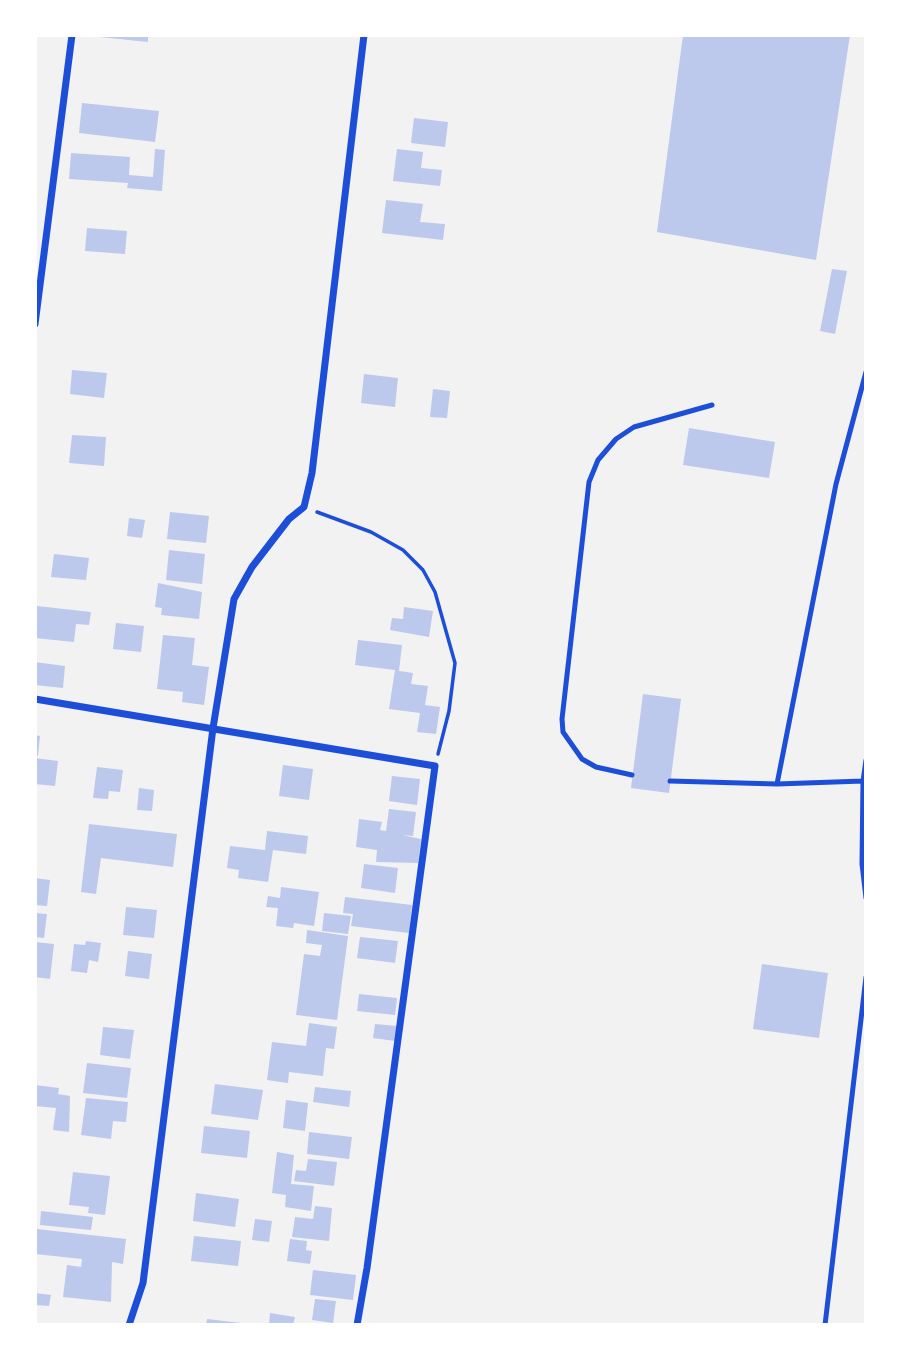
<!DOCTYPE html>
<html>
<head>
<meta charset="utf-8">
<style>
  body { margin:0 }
  #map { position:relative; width:901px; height:1360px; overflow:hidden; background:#f2f2f2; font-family:"Fira Sans",sans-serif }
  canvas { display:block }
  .frame { position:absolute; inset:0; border:37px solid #fff; pointer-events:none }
</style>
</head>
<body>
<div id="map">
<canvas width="901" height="1360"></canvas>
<div class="frame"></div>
</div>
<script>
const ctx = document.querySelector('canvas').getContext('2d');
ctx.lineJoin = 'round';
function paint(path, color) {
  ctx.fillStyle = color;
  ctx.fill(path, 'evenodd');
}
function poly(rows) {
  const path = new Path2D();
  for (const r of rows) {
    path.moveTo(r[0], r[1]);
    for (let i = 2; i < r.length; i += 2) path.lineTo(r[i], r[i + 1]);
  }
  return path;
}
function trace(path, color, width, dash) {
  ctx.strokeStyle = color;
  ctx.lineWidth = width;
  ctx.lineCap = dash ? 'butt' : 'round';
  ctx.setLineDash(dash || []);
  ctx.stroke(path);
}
const building = poly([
  [81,35,148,35,148,42],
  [683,35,850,35,816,260,657,232],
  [82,103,159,111,155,142,79,133],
  [414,118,448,122,445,147,411,143],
  [155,149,165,150,162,191,127,188,128,183,69,179,71,153,130,157,129,175,153,177],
  [397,149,423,152,421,168,442,170,440,186,393,181],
  [386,200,423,204,420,222,445,224,443,240,382,233],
  [87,228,127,231,125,254,85,251],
  [832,269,847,271,835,334,820,331],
  [72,370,107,373,104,398,70,394],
  [364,374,398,378,395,407,361,403],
  [433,389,450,391,447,418,430,417],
  [689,428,775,442,769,478,683,465],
  [72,435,106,437,104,466,69,463],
  [170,512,209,516,206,543,167,539],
  [129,518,145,520,142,538,127,536],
  [169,550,205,554,202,584,166,580],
  [54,554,89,558,86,580,51,577],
  [158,583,202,592,199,619,161,615,162,608,155,607],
  [37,606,91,612,89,625,76,624,74,642,35,638],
  [404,607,433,611,429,637,390,630,392,618,403,619],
  [116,623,144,626,141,652,113,649],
  [163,635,195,638,192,665,209,667,204,705,182,702,183,692,157,689],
  [358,640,402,645,399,671,413,673,411,684,428,686,425,705,440,707,436,734,417,732,420,713,389,709,395,670,355,665],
  [35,662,65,666,63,688,35,685],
  [643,694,681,699,669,793,631,788],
  [35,735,40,736,38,756,35,756],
  [35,758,58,761,55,786,35,784],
  [283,765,313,769,309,800,279,796],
  [97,767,123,770,120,792,109,791,108,799,93,798],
  [392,776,420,779,417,805,389,801],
  [139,788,154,790,152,811,137,810],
  [389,809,416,812,413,836,402,835,421,839,418,863,376,862,377,850,356,847,359,819,382,822,380,830,386,831],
  [89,824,177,834,173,867,101,858,96,894,81,892],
  [267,831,308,836,306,854,273,850,268,882,238,878,239,870,227,868,230,846,265,850],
  [364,864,398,868,395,893,361,888],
  [35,878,50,880,47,906,35,905],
  [281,887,319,892,314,926,294,923,293,928,276,926,278,908,266,907,268,896,280,898],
  [345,897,412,905,409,933,351,926,353,914,343,913],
  [126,907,157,910,154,938,123,935],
  [35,913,47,914,44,938,35,937],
  [324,913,351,916,348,934,322,931],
  [307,930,348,936,337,1020,296,1015,304,954,320,956,322,945,306,943],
  [360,937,398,941,395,963,357,958],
  [86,941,101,943,98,962,89,960,87,973,71,971,74,944,85,945],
  [35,942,54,944,50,979,35,977],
  [128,951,152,954,149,979,125,976],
  [762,964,828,973,819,1038,753,1029],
  [359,994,397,998,395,1015,357,1011],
  [309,1023,337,1027,334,1049,326,1048,323,1076,289,1072,288,1083,267,1080,272,1042,306,1046],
  [375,1024,397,1026,395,1041,373,1038],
  [103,1027,134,1030,130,1059,100,1055],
  [87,1063,131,1068,127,1098,83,1093],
  [215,1084,263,1090,258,1120,211,1114],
  [35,1085,59,1088,58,1094,70,1096,69,1132,53,1130,56,1108,35,1106],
  [315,1087,351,1091,349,1107,313,1102],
  [86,1098,128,1102,126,1122,113,1121,111,1139,81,1135],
  [286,1100,308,1103,305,1131,283,1128],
  [204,1126,250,1131,247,1158,201,1153],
  [309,1132,352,1137,349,1159,307,1154],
  [277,1152,294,1155,291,1184,314,1186,311,1211,285,1207,286,1195,272,1193],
  [308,1159,337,1162,334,1186,294,1181,296,1170,306,1171],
  [73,1172,110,1176,105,1215,88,1213,89,1207,69,1205],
  [196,1193,239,1199,235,1227,193,1221],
  [315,1206,332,1208,329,1241,292,1237,295,1217,313,1219],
  [41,1211,93,1217,91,1230,40,1225],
  [255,1219,272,1221,269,1242,252,1240],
  [37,1229,126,1239,123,1264,112,1262,111,1302,63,1297,67,1265,81,1267,82,1259,35,1254],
  [194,1236,241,1241,238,1266,191,1261],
  [290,1239,307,1241,306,1250,312,1251,310,1264,287,1261],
  [313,1270,356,1275,353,1300,310,1295],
  [35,1293,51,1295,49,1306,35,1305],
  [315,1299,336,1301,333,1323,312,1320],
  [270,1313,295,1317,293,1325,269,1325],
  [207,1319,241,1323,241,1325,206,1325]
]);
const path = poly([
  [317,512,371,532,403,550,423,570,435,592,455,663,449,711,438,754]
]);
const service = poly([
  [866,760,863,781,862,864,866,898],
  [632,775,596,767,582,759,563,732,562,719,589,482,598,460,616,439,634,427,712,405],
  [670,781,777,784,863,781],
  [777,784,836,484,866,372],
  [825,1325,866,977]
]);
const minor = poly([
  [35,324,72,35],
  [35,699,435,766,367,1268,357,1325],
  [129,1325,143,1283,213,728,234,599,252,567,289,519,304,507,312,473,364,35]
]);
paint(building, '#bdc9ec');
trace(path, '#1d4ed8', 3.5);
trace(service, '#1d4ed8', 5);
trace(minor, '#1d4ed8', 7);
</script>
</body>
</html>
